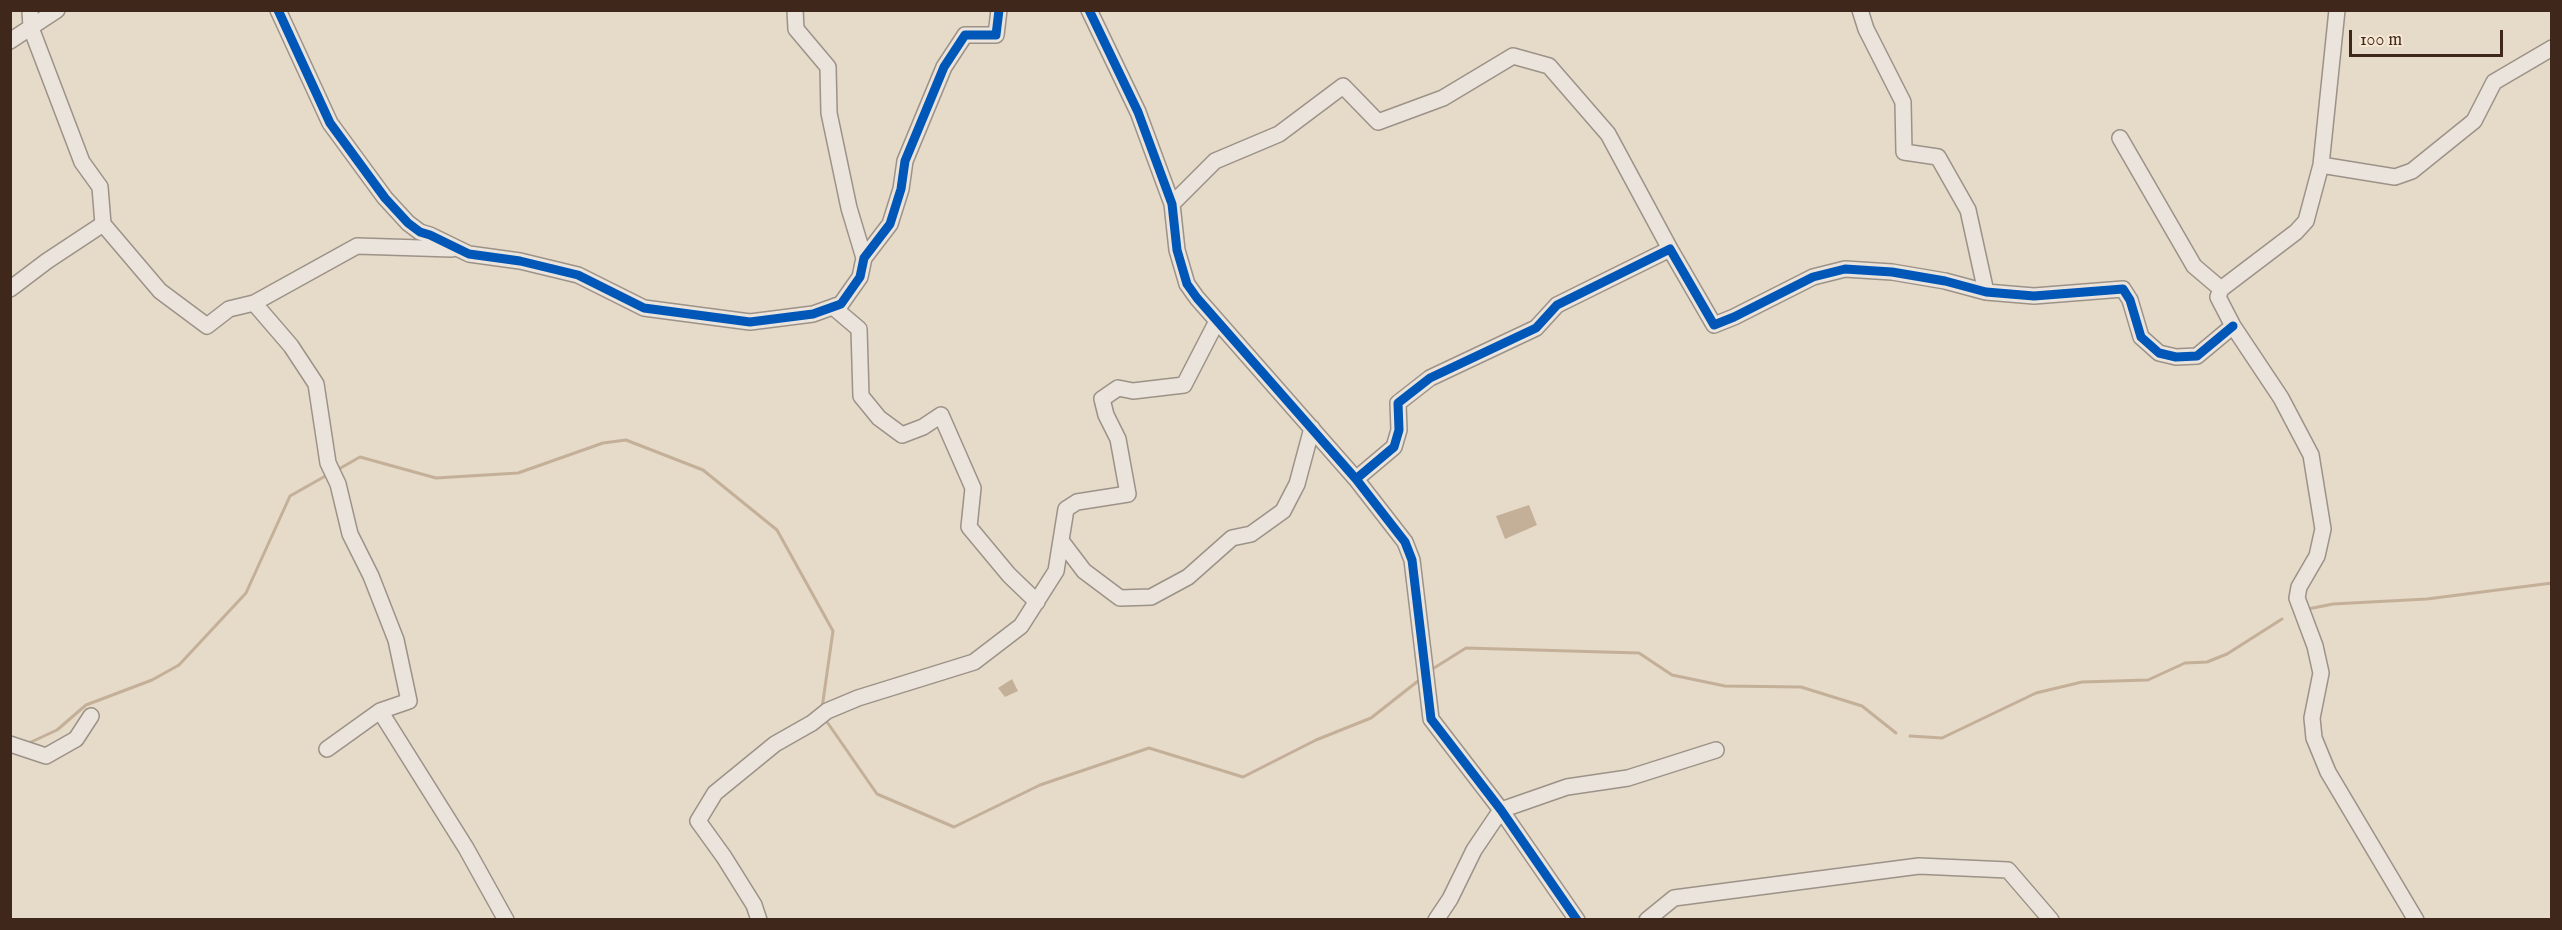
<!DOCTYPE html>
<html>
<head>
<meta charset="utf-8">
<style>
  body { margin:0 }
  #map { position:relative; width:2562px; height:930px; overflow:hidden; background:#e6dac9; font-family:"IM FELL English",serif }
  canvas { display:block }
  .frame { position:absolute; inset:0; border:12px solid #40271b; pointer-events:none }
  .scale { position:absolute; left:2349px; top:30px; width:154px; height:27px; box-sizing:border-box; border:3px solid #40271b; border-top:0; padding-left:8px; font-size:18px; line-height:21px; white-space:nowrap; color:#40271b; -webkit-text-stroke:4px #f7e8d3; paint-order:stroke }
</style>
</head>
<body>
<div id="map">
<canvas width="2562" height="930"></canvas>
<div class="frame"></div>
<div class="scale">100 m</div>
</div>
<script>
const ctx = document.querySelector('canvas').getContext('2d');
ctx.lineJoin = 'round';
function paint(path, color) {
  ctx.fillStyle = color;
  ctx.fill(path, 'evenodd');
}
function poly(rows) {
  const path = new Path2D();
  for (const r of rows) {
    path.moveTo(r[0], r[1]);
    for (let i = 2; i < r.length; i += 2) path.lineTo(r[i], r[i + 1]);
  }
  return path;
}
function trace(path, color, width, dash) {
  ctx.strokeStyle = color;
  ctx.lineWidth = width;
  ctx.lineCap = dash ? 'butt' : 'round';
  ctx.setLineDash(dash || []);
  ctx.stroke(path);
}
const water = poly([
  [1529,505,1537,525,1505,539,1496,516],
  [1012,679,1018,691,1005,697,998,688]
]);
const stream = poly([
  [337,470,360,457,436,478,518,473,603,443,626,440,703,470,777,530,833,631,822,708],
  [2308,609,2333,604,2427,599,2552,583],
  [1434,668,1466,648,1639,653,1672,675,1725,686,1801,687,1862,706,1896,733],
  [825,719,877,794,954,827,1040,785,1149,748,1243,777,1316,740,1371,718,1418,681],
  [1910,736,1942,738,2036,693,2082,682,2148,680,2185,663,2207,662,2227,654,2282,619],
  [29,743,57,730,86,705,152,680,179,665,246,593,290,496,329,474]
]);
const minor = poly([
  [278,10,330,123,385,198,408,223,420,232,430,235,469,254,520,261,578,275,644,308,750,322,813,314,841,304,860,277,864,258,890,224,901,189,905,161,944,67,965,35,996,35,999,10],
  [795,10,796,29,828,67,829,113,849,208,864,258],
  [1089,10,1138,112,1172,204,1177,250,1187,284,1197,298,1356,479,1405,542,1412,560,1431,719,1501,810,1577,920],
  [1860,10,1866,29,1903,102,1904,152,1938,157,1968,210,1986,292],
  [2337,10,2321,165,2306,221,2296,232,2221,289,2218,297,2233,326,2281,398,2311,455,2323,529,2317,556,2299,587,2297,598,2315,646,2321,673,2312,718,2314,738,2328,772,2416,920],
  [10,41,57,10],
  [2120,138,2194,266,2221,289],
  [2321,165,2395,177,2412,171,2474,121,2494,82,2552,48],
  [1172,204,1215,161,1279,134,1343,86,1378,122,1443,98,1513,56,1549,66,1608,134,1670,249],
  [103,224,160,291,207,326,229,309,254,303,291,346,316,384,328,463,338,484,350,534,371,576,396,640,409,701,380,711],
  [10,289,47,261,103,224,100,187,82,162,31,28,30,10],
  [254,303,357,246,452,249],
  [833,307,859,329,861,396,879,418,902,435,923,427,941,415,973,488,969,527,1009,575,1037,602],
  [1356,479,1394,447,1399,430,1398,403,1430,378,1536,328,1557,305,1670,249,1714,325,1734,317,1813,277,1845,269,1892,272,1945,281,1986,292,2034,296,2123,289,2130,300,2141,337,2159,353,2176,357,2197,356,2233,326],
  [1062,542,1084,571,1120,598,1151,597,1188,577,1232,538,1251,534,1283,511,1297,484,1312,428],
  [10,744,46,756,76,739,91,716],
  [327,749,380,711,466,848,506,920],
  [759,920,754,905,724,857,698,821,715,793,775,744,812,723,827,711,858,698,974,662,1021,626,1056,571,1066,509,1077,502,1128,494,1118,439,1106,415,1102,399,1118,388,1133,391,1184,385,1217,321],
  [1436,920,1450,899,1474,850,1501,810,1567,787,1628,778,1716,750],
  [1647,920,1674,898,1919,866,2008,870,2051,920]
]);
const cycleway = poly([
  [278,10,330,123,385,198,408,223,420,232,430,235,469,254,520,261,578,275,644,308,750,322,813,314,841,304,860,277,864,258,890,224,901,189,905,161,944,67,965,35,996,35,999,10],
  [1089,10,1138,112,1172,204,1177,250,1187,284,1197,298,1356,479,1405,542,1412,560,1431,719,1501,810,1577,920],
  [1356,479,1394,447,1399,430,1398,403,1430,378,1536,328,1557,305,1670,249,1714,325,1734,317,1813,277,1845,269,1892,272,1945,281,1986,292,2034,296,2123,289,2130,300,2141,337,2159,353,2176,357,2197,356,2233,326]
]);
paint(water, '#c4b099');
trace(stream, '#c4b099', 3);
trace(minor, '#9c9287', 18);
trace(minor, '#eae4dc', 15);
trace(cycleway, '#0057b8', 9);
</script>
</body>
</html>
